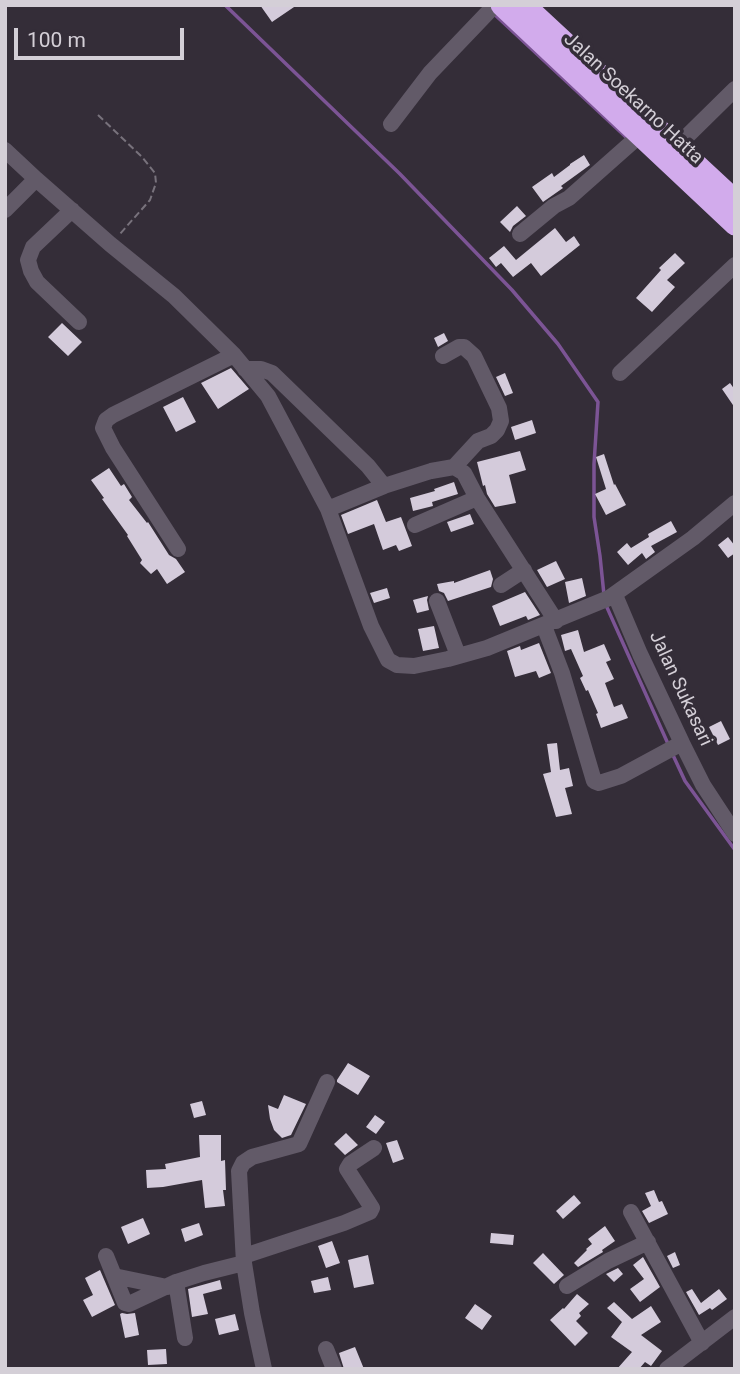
<!DOCTYPE html>
<html>
<head>
<meta charset="utf-8">
<style>
  body { margin:0 }
  #map { position:relative; width:740px; height:1374px; overflow:hidden; background:#342d38; font-family:Roboto,sans-serif }
  canvas { display:block }
  .frame { position:absolute; inset:0; border:7px solid #d4cfd7; pointer-events:none }
  .scale { position:absolute; left:14px; top:28px; width:170px; height:32px; box-sizing:border-box; border:4px solid #d4cfd7; border-top:0; padding-left:9px; font-size:21px; line-height:24px; white-space:nowrap; color:#d4cfd7; -webkit-text-stroke:5px #342d38; paint-order:stroke }
</style>
</head>
<body>
<div id="map">
<canvas width="740" height="1374"></canvas>
<div class="frame"></div>
<div class="scale">100 m</div>
</div>
<script>
const ctx = document.querySelector('canvas').getContext('2d');
ctx.lineJoin = 'round';
function poly(rows) {
  const path = new Path2D();
  for (const r of rows) {
    path.moveTo(r[0], r[1]);
    for (let i = 2; i < r.length; i += 2) path.lineTo(r[i], r[i + 1]);
  }
  return path;
}
function trace(path, color, width, dash) {
  ctx.strokeStyle = color;
  ctx.lineWidth = width;
  ctx.lineCap = dash ? 'butt' : 'round';
  ctx.setLineDash(dash || []);
  ctx.stroke(path);
}
function paint(path, color) {
  ctx.fillStyle = color;
  ctx.fill(path, 'evenodd');
}
function drawText(font, color, halo, rows, align = 'center') {
  ctx.font = font + ' Roboto,sans-serif';
  ctx.lineWidth = 7;
  ctx.setLineDash([]);
  ctx.textBaseline = 'middle';
  ctx.strokeStyle = halo;
  ctx.fillStyle = color;
  for (const [text, x, y, turn = 0] of rows) {
    ctx.save();
    ctx.translate(x, y);
    ctx.rotate((+turn || 0) * Math.PI / 180);
    ctx.textAlign = isNaN(turn) ? turn : align;
    if (halo) ctx.strokeText(text, 0, 0);
    ctx.fillText(text, 0, 0);
    ctx.restore();
  }
}
const stream = poly([
  [225,5,400,174,512,290,558,344,598,402,594,464,594,517,600,556,604,595],
  [493,13,628,139],
  [605,603,669,746],
  [672,753,685,781,735,850]
]);
const building = poly([
  [260,5,297,5,272,22],
  [584,155,590,165,561,186,563,188,543,202,532,187,552,173,554,177,570,165,570,164],
  [517,206,526,216,513,226,510,232,500,222],
  [555,228,566,242,574,236,580,245,541,276,531,263,513,277,501,263,496,267,489,258,504,246,516,260],
  [675,253,685,263,667,280,675,287,652,312,636,298,661,270,659,268],
  [62,323,82,342,68,356,48,337],
  [444,333,448,341,438,347,434,338],
  [231,368,249,389,218,409,201,383],
  [505,373,513,393,505,396,496,377],
  [730,383,735,390,735,408,722,389],
  [183,397,196,422,176,432,163,407],
  [532,420,536,433,515,440,511,427],
  [520,451,526,470,509,475,516,503,495,507,487,494,485,485,483,486,477,462],
  [604,454,614,485,615,484,626,505,606,515,595,494,606,489,596,457],
  [109,468,121,486,124,484,132,497,129,500,147,523,148,522,169,555,176,559,185,572,167,584,157,569,151,574,140,563,142,560,127,536,128,535,102,499,104,498,91,480],
  [454,482,458,494,432,502,433,506,413,511,410,498,435,491,434,489],
  [377,500,386,522,401,517,412,546,399,551,396,545,383,550,374,524,348,534,341,515],
  [470,514,474,524,451,532,447,522],
  [671,521,677,532,651,546,655,552,646,559,642,553,628,565,617,552,627,543,631,548,649,537,648,534],
  [728,537,735,546,735,553,728,558,718,545],
  [556,561,565,579,547,587,537,570],
  [490,570,493,579,491,587,448,601,444,593,439,591,437,584,454,581,454,583],
  [582,578,586,596,569,603,565,582],
  [387,588,390,598,374,603,370,593],
  [525,592,540,615,528,620,526,616,500,626,492,606],
  [428,596,427,600,429,610,417,613,413,600],
  [434,626,439,648,423,651,418,629],
  [578,630,584,652,604,644,611,660,606,662,614,679,605,683,614,707,622,704,628,718,601,728,596,714,598,713,588,690,586,691,580,678,583,676,571,649,565,651,561,635],
  [539,643,551,673,539,678,536,671,515,677,507,651,520,646,521,650],
  [721,721,730,739,718,745,709,727],
  [557,743,560,770,569,768,573,786,565,788,572,814,556,817,543,774,551,772,547,744],
  [348,1063,370,1076,358,1095,337,1082,337,1080],
  [284,1095,306,1104,291,1135,282,1138,274,1130,270,1119,268,1105,278,1109],
  [202,1101,206,1115,194,1118,190,1104],
  [375,1115,385,1122,376,1134,366,1127],
  [346,1133,358,1145,345,1155,334,1144],
  [199,1135,221,1135,221,1161,225,1160,226,1190,223,1190,225,1206,205,1208,202,1180,163,1187,147,1188,146,1170,166,1169,165,1164,200,1157],
  [397,1140,404,1159,393,1163,386,1143],
  [654,1190,659,1202,662,1201,668,1214,649,1223,642,1211,651,1206,645,1193],
  [574,1195,581,1203,563,1219,556,1211],
  [143,1218,150,1234,128,1244,121,1227],
  [199,1223,203,1235,185,1242,181,1229],
  [605,1226,615,1241,602,1250,603,1252,578,1267,574,1263,587,1250,586,1249,592,1244,588,1239],
  [491,1233,514,1235,513,1245,490,1243],
  [332,1241,340,1263,326,1268,318,1246],
  [675,1252,680,1265,673,1268,667,1256],
  [543,1253,564,1275,554,1284,533,1263],
  [368,1255,374,1284,354,1288,348,1260],
  [643,1257,660,1287,640,1302,630,1289,644,1279,633,1265],
  [618,1268,623,1274,614,1282,606,1274],
  [100,1270,115,1305,92,1317,83,1300,93,1295,85,1278],
  [328,1277,331,1290,314,1293,311,1281],
  [220,1280,222,1289,203,1294,208,1314,192,1317,188,1289],
  [692,1289,701,1303,719,1289,727,1299,712,1310,710,1308,699,1315,686,1292],
  [577,1294,589,1304,579,1313,581,1316,576,1321,588,1333,575,1346,550,1320,563,1308,564,1309],
  [614,1302,632,1319,651,1306,661,1322,641,1335,662,1351,651,1366,645,1362,639,1369,617,1369,632,1352,611,1337,622,1322,607,1308],
  [475,1304,492,1316,482,1330,465,1318],
  [122,1313,127,1314,135,1313,139,1335,125,1338,120,1314],
  [235,1314,239,1330,219,1335,215,1319],
  [355,1347,364,1369,344,1369,339,1353],
  [166,1349,167,1364,148,1365,147,1350]
]);
const path = poly([
  [98,115,142,157,155,173,156,183,150,200,119,235]
]);
const minor = poly([
  [391,124,430,73,495,5],
  [676,147,735,89],
  [5,150,36,179,110,244,174,296,234,355,268,396,328,509,371,626,388,660,397,665,414,666,448,659,487,648,609,598,693,538,735,503],
  [5,210,36,179],
  [72,210,33,247,28,260,31,271,37,282,79,322],
  [520,234,554,206,569,198,639,136],
  [245,369,261,369,272,373,368,466,384,486,431,471,454,467,478,441,491,436,497,430,501,421,499,408,474,356,464,347,459,347,443,356],
  [620,373,735,265],
  [454,467,464,473,477,498,556,621],
  [328,509,384,486],
  [415,525,477,498],
  [178,549,113,448,103,428,106,420,113,415,234,355],
  [501,585,524,570],
  [615,595,640,654,682,743,703,785,735,834],
  [437,601,458,655],
  [544,626,562,673,594,781,599,783,621,776,682,743],
  [631,1212,702,1343],
  [106,1256,125,1303,129,1304,176,1282,204,1273,244,1263],
  [244,1256,344,1223,370,1212,372,1208,347,1169,350,1164,374,1148],
  [114,1276,167,1287],
  [176,1282,185,1338],
  [567,1286,608,1261,648,1242],
  [326,1349,334,1369],
  [264,1369,252,1313,244,1263,239,1171,243,1163,252,1157,299,1144,327,1082],
  [667,1369,735,1317]
]);
const highway = poly([
  [501,5,735,225],
  [525,5,735,200]
]);
const streetNames = [
  ["Jalan Soekarno Hatta",633,99,43],
  ["Jalan Sukasari",680,689,65]
];
trace(stream, '#7c5495', 3.5);
paint(building, '#d4cbdb');
trace(path, '#78727c', 2, [7, 3.5]);
trace(minor, '#625a68', 16);
trace(highway, '#d2abec', 21);
drawText('19px', '#d4cfd7', '#342d38', streetNames);
</script>
</body>
</html>
